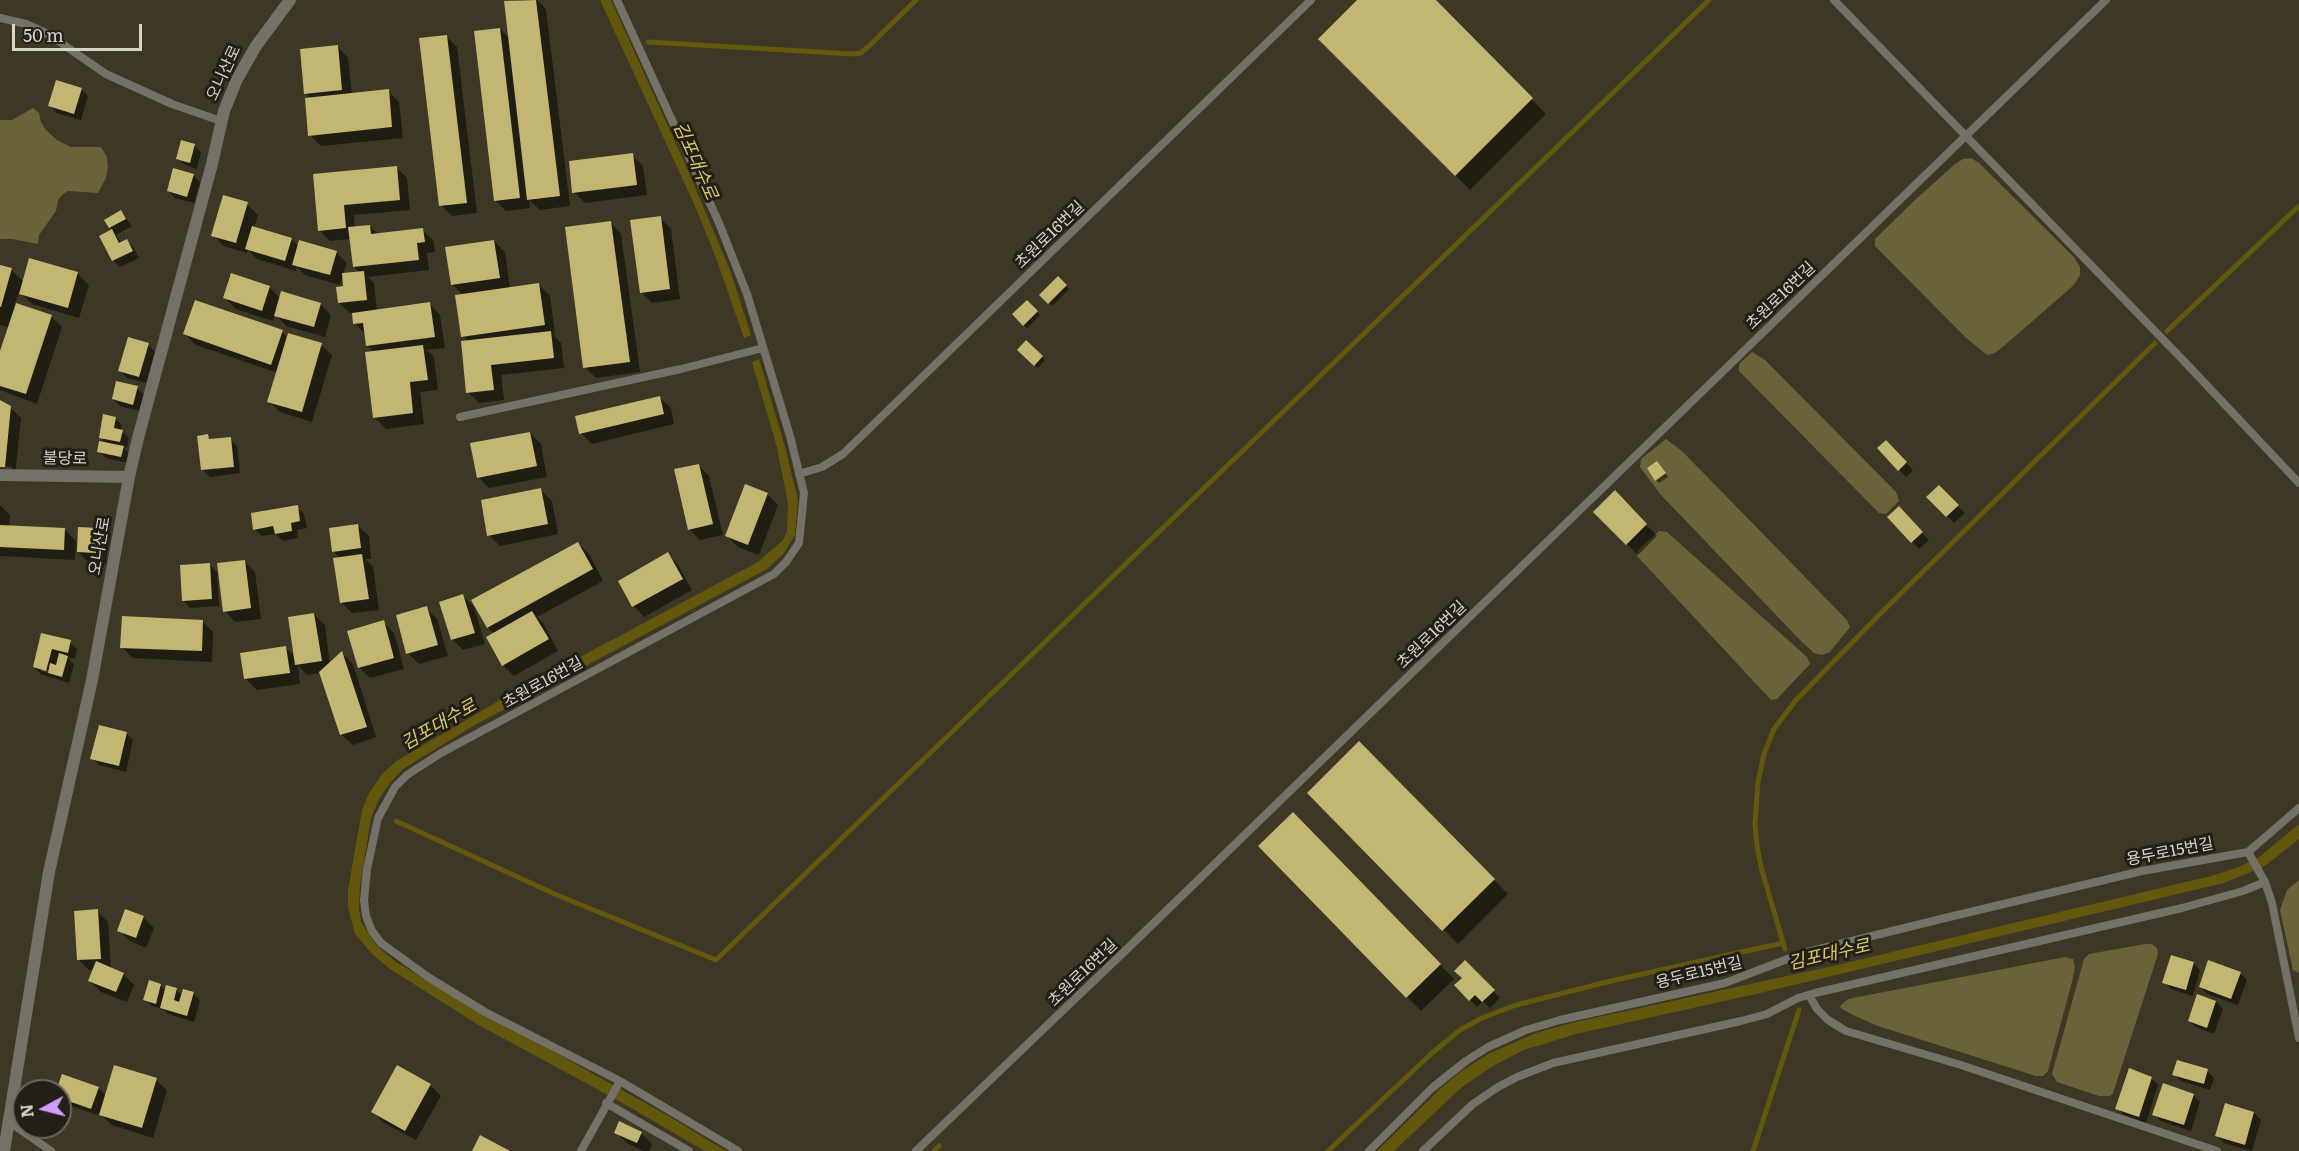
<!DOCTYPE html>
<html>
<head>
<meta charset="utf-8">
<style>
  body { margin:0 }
  #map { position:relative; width:2299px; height:1151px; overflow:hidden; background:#3c3825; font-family:Literata,serif }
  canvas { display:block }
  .north { position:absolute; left:12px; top:1079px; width:60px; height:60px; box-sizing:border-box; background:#211f17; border:2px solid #6a685e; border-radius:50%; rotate:263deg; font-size:16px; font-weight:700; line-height:24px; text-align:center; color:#d7d5c9 }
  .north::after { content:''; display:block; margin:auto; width:21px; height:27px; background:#d39cfd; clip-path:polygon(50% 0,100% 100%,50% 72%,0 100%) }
  .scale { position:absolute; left:12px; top:24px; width:130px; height:27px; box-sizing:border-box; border:3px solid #d7d5c9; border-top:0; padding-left:8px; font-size:18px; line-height:21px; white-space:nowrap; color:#d7d5c9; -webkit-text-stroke:4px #211f17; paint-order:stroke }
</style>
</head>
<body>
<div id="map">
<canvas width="2299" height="1151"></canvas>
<div class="north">N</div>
<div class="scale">50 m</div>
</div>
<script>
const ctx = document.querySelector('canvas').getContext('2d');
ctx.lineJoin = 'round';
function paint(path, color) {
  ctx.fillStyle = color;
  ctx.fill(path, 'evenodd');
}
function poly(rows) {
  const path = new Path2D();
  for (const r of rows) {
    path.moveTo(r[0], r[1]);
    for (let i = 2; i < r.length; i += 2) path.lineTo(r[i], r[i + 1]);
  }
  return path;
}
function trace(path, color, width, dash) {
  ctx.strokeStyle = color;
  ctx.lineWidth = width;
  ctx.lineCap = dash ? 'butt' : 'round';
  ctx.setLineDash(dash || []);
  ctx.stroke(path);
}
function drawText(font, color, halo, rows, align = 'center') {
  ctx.font = font + ' Literata,"Noto Sans KR",serif';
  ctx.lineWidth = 6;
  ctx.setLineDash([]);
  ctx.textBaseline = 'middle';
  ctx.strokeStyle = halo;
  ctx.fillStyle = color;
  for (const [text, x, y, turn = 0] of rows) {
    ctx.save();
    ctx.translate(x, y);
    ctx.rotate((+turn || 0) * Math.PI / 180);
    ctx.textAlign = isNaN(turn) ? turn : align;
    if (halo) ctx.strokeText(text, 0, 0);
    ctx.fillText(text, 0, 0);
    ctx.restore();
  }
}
const green = poly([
  [33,108,39,113,41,122,46,130,57,140,71,147,101,147,107,157,108,167,106,178,98,193,68,191,63,194,58,200,56,211,39,235,38,244,12,239,0,239,0,120,12,120],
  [1971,158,1979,163,2074,257,2080,267,2080,275,2074,285,2005,345,1995,353,1987,355,1965,337,1875,246,1875,239,1916,199,1955,164,1963,159],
  [1752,352,1765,360,1896,492,1899,501,1886,514,1879,513,1739,371,1739,364],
  [1666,439,1682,451,1847,620,1850,627,1830,652,1822,655,1814,653,1800,640,1661,495,1640,467,1641,459],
  [1659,531,1667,532,1807,657,1810,664,1777,699,1771,700,1637,556,1638,550],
  [2299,880,2299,973,2293,970,2280,910,2287,890],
  [2145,944,2152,944,2157,948,2158,954,2113,1093,2110,1096,2099,1096,2057,1082,2052,1074,2084,959,2089,954],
  [2065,957,2073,959,2075,966,2073,978,2048,1071,2043,1076,2036,1076,1878,1026,1855,1016,1842,1009,1840,1006,1848,999]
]);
const water = poly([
  [600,0,611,0,686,166,730,270,751,335,744,338,716,258,695,206],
  [759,359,785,447,798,500,795,535,784,553,767,569,473,726,403,769,390,783,379,799,371,818,360,886,359,907,361,922,377,946,395,961,427,981,672,1118,726,1151,705,1151,626,1105,477,1024,390,969,373,955,355,934,348,907,348,890,362,810,369,793,383,773,398,760,507,696,758,562,783,540,787,532,788,503,776,444,752,362],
  [2299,824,2299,839,2274,859,2263,867,2224,883,1760,993,1576,1034,1524,1050,1493,1066,1462,1087,1394,1151,1377,1151,1440,1089,1460,1072,1490,1053,1536,1033,1571,1023,1833,966,2211,876,2236,868,2258,858]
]);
const shadow = poly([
  [523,0,537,0,546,9,570,206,540,210,529,200,530,208,506,211,495,200,500,29,510,39,505,2],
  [1359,0,1434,0,1546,114,1470,190,1320,39],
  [446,36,457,47,477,213,452,216,441,205],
  [338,47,348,58,352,95,388,91,399,102,403,138,321,146,310,135,311,99,306,93],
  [81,89,88,96,81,120,57,113,50,106],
  [194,145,201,152,197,169,185,165,178,158],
  [632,155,643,166,647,195,585,203,574,192],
  [396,167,407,178,410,210,354,215,355,228,370,226,379,235,422,230,433,240,435,252,427,253,429,270,368,277,374,283,377,311,430,304,440,315,445,348,426,350,434,357,438,390,420,392,424,424,386,429,375,418,375,353,367,346,366,335,355,323,353,313,350,313,339,303,347,287,343,275,340,285,305,275,297,267,296,271,257,259,248,250,247,253,224,246,213,235,247,204,258,215,254,228,291,239,299,247,336,252,347,263,343,274,360,273,354,267,351,239,330,241,319,230,314,175],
  [193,175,200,182,194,203,175,198,168,191],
  [121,212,132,226,116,235,122,244,127,241,134,248,139,258,120,267,113,260,101,236,113,231,106,220],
  [660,218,671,229,680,299,652,303,641,292],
  [611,223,621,234,640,372,596,378,585,367],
  [494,241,505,252,510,289,539,285,550,296,555,335,553,335,561,343,564,368,501,375,504,400,479,403,468,392,469,342,463,336,463,295,452,284],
  [30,260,78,274,89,285,79,318,32,304,19,292,15,304,51,316,62,327,37,404,0,390,0,356,9,328,0,325,0,266,11,270,24,282],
  [1058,278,1069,289,1052,306,1041,295],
  [269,287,280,298,320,304,331,315,325,337,286,326,275,314,273,321,236,309,225,298],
  [1027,302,1040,315,1027,328,1014,315],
  [282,332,288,338,321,345,332,355,312,422,280,412,269,401,278,373,196,345,185,334],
  [1026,342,1045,360,1038,368,1019,350],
  [148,345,155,352,146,383,127,378,120,371],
  [137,388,144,395,140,411,120,406,113,399],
  [660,398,671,408,674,424,592,444,581,433],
  [0,402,10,407,21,418,15,477,0,476,0,468,12,470,12,467,0,465],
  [115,418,122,425,121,431,129,438,127,448,123,447,130,454,128,463,106,458,99,451,107,444,101,437],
  [530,433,541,444,547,477,489,488,478,477],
  [208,436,212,441,230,439,237,446,240,473,210,477,203,470],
  [1886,442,1913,470,1906,477,1879,448],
  [698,465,709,476,723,535,700,540,689,529],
  [1660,466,1668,477,1659,483,1656,480],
  [1939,487,1965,513,1954,523,1929,497],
  [541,490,552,501,558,534,500,546,489,535],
  [1615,493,1657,536,1638,555,1595,512],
  [767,494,778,505,759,555,738,547,727,536],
  [0,505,10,515,9,527,65,530,76,541,75,560,0,556],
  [297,507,304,514,307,528,297,530,298,538,283,541,276,534,262,536,255,529],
  [1898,509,1929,540,1919,549,1889,517],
  [358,526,369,536,371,559,365,559,373,567,379,610,352,613,341,602,341,559,333,551],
  [97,529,108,540,106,564,89,563,78,552],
  [578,543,589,554,603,581,537,617,543,623,558,651,514,676,503,665,495,634,488,628,473,601],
  [668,554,678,565,692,590,644,617,634,606,620,581],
  [244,561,255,572,261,619,235,622,225,611],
  [210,565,217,572,219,606,190,608,183,600],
  [463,596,474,607,485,644,463,650,452,639],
  [426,608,437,619,448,656,419,664,408,653],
  [314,614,325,625,330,664,342,653,353,664,376,737,353,745,342,735,321,673,307,675,298,665,300,684,257,690,246,679,242,654,286,648,295,657],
  [202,621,213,632,212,662,133,658,122,647],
  [383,622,394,633,404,669,370,678,359,667],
  [42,635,70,642,77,649,75,659,67,657,74,664,69,683,41,674,34,667],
  [41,668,54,671,53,674,41,671],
  [126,733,133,740,126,772,99,765,92,758],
  [1359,743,1508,894,1458,944,1309,793],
  [1293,814,1454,979,1421,1011,1260,846],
  [97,911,108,922,111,969,123,974,134,985,127,1002,101,992,90,981,94,970,89,970,78,959],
  [143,917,154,928,146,948,130,941,119,930],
  [1465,962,1500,998,1490,1008,1483,1001,1477,1007,1456,986,1464,978],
  [2193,963,2200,970,2193,996,2171,989,2164,982],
  [2240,973,2247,980,2238,1005,2207,994,2200,987],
  [150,982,161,986,166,991,176,990,183,996,193,993,200,1001,194,1022,168,1014,163,1009,152,1006,145,999],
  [2216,1002,2223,1009,2214,1034,2196,1027,2189,1020],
  [2207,1071,2214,1078,2210,1090,2181,1081,2174,1074],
  [2151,1078,2158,1085,2146,1123,2124,1115,2117,1108],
  [156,1080,167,1090,153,1138,112,1125,99,1113,98,1115,63,1103,60,1099,60,1091,58,1091,98,1088,107,1096],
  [430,1085,441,1096,416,1140,384,1123,373,1112],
  [2193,1095,2200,1102,2191,1131,2161,1121,2154,1114],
  [2254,1113,2261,1120,2252,1151,2224,1143,2217,1136],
  [616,1132,641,1133,652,1144,649,1151,643,1151,627,1143]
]);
const stream = poly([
  [648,42,853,54,861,53,868,47,916,0],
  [2167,331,2299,206],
  [396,821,557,895,716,960,1709,0],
  [1785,949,1761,867,1757,846,1755,824,1758,782,1764,754,1774,729,1796,700,1882,612,2155,343],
  [934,1151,939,1146],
  [1328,1151,1432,1053,1460,1030,1482,1018,1516,1005,1615,980,1783,943],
  [1753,1151,1799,1010]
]);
const building = poly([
  [536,0,560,196,527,200,504,1],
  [1357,0,1436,0,1533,98,1455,176,1318,39],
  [500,28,520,198,494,201,474,31],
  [447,35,467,203,439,206,419,38],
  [338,45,342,90,304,94,300,49],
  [56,80,82,88,74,114,48,106],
  [389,89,392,127,308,136,305,98],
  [181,140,195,144,190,163,176,159],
  [633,153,637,185,572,193,569,161],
  [397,166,400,200,344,205,346,228,318,231,313,174],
  [173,168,194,174,187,197,167,191],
  [223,195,248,202,236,243,211,236],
  [121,210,126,219,109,228,104,220],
  [661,216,670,289,640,293,630,220],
  [611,221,630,362,583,368,565,227],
  [370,225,371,234,423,228,425,242,417,243,419,260,353,267,348,227],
  [252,226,292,238,285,261,245,249],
  [112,229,119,243,127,239,133,251,112,261,99,236],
  [299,240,337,251,330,275,292,265],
  [494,240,500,278,451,285,445,247],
  [29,258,78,272,68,308,19,294],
  [0,265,12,268,1,307,0,307],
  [364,271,367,300,338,303,336,287,343,286,342,273],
  [231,273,270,286,262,311,223,298],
  [1058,276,1067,285,1048,304,1039,295],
  [539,283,545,325,461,337,455,295],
  [281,291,321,303,314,327,274,316],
  [195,300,283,330,271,365,183,334],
  [1027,300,1038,311,1023,326,1012,314],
  [430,302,435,337,366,346,363,323,353,324,352,313],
  [16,303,52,315,26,394,0,386,0,351],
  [551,331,554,358,491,365,494,390,466,393,461,341],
  [288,333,322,343,302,412,267,402],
  [128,337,149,343,139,377,118,371],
  [1026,340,1043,356,1034,366,1017,350],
  [423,345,428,380,410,382,413,413,373,418,365,352],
  [116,381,138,386,133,405,112,399],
  [660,396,664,414,579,434,575,416],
  [0,400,11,406,5,467,0,467],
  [103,414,116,417,114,428,123,430,120,442,99,438],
  [530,432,537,466,477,478,470,443],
  [208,434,209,439,231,437,234,467,201,470,197,436],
  [1886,440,1907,462,1898,471,1877,448],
  [99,441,124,446,121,457,97,452],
  [1657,461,1666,473,1655,481,1647,468],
  [699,464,713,524,688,530,674,469],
  [745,484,768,493,748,545,725,536],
  [1939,485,1959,505,1946,517,1926,497],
  [541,488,548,524,487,536,481,500],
  [1615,490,1647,524,1626,545,1593,512],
  [298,505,300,521,291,523,292,531,275,534,273,526,253,530,251,513],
  [1899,506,1923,532,1911,543,1887,517],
  [358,524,361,548,332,552,329,528],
  [0,525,65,528,64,550,0,547],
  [78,527,98,528,96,553,77,552],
  [578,542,593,569,487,628,471,600],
  [668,552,683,579,632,607,618,581],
  [362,554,369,599,340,603,333,558],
  [245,560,251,608,223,612,217,563],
  [210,563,212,599,182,601,180,565],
  [463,594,475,633,451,640,439,602],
  [427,606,438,645,406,654,396,615],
  [532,611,549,639,502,666,486,637],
  [314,613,322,661,295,665,288,617],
  [122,616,203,620,202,651,120,648],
  [384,620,394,658,358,668,347,631],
  [41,633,71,640,68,653,52,649,46,671,33,667],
  [286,646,290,673,244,679,240,653],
  [342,651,367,727,340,735,319,672],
  [59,653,68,656,62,677,48,673,50,663,56,665],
  [99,725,127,732,119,766,90,759],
  [1359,741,1495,879,1442,931,1307,793],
  [1293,812,1441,964,1406,998,1258,846],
  [98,909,101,959,77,960,74,911],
  [125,909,144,916,136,938,117,931],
  [2171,955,2194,962,2186,990,2162,983],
  [1465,960,1495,990,1482,1002,1475,995,1469,1001,1454,985,1462,978,1454,971],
  [2208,960,2241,972,2231,999,2199,987],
  [96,961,124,973,116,992,88,981],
  [149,980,161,984,156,1004,143,1000],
  [166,985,177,988,174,1000,179,1002,183,989,194,992,187,1016,160,1008],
  [2197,994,2216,1001,2207,1028,2188,1021],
  [2177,1060,2208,1069,2204,1084,2172,1075],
  [114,1065,157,1078,142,1128,99,1115],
  [397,1065,431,1084,405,1131,371,1112],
  [2129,1068,2152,1077,2139,1117,2115,1109],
  [62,1074,99,1087,91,1109,60,1098,60,1091,56,1091],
  [2163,1083,2194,1094,2184,1125,2152,1115],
  [2225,1103,2254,1112,2245,1145,2215,1136],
  [619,1121,642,1132,637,1143,614,1133],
  [480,1135,510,1151,472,1151]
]);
const lane = poly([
  [617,0,719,223,747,294,790,436,804,493,799,543,786,562,774,574,441,753,407,775,395,787,378,818,367,869,364,900,366,916,372,931,381,943,428,977,485,1012,620,1081,738,1151],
  [1834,0,2181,358,2299,483],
  [0,18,26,24,48,34,106,74,172,104,221,121],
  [460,417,681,369,763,348],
  [799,474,822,467,843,454,1311,0],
  [2299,808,2248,852,2265,882,2272,903,2299,1038],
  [1809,995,1817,1009,1828,1020,1846,1031,1961,1065,2217,1151],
  [606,1103,689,1151],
  [8,1121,51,1151],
  [581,1151,620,1081],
  [916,1151,1128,948,2106,0],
  [1369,1151,1432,1088,1466,1061,1488,1047,1526,1030,1560,1020,1725,983,1803,953,1945,918,2142,871,2248,852],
  [1423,1151,1473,1104,1498,1087,1517,1077,1553,1063,1741,1021,1767,1014,1798,998,1815,993,2182,908,2243,891,2265,882]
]);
const street = poly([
  [0,475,129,477],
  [4,1151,49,872,92,680,129,477,138,438,212,164,224,111,237,79,256,46,290,0]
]);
const streetNames = [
  ["오니산로",224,73,-65],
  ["초원로16번길",1050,235,-44],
  ["초원로16번길",1781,296,-44],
  ["불당로",65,459,1],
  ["오니산로",100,546,-80],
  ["초원로16번길",1432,635,-44],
  ["초원로16번길",543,683,-29],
  ["용두로15번길",2170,852,-11],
  ["초원로16번길",1083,973,-44],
  ["용두로15번길",1699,973,-14]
];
const waterNames = [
  ["김포대수로",695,161,66],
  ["김포대수로",439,725,-30],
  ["김포대수로",1829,955,-13]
];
paint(green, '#6a6238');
paint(water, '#62570d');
paint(shadow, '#0007');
trace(stream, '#62570d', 5);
paint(building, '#c2b672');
trace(lane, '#737168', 8);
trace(street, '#737168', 12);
drawText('16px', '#d7d5c9', '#211f17', streetNames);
drawText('italic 18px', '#dbca6a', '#211f17', waterNames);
</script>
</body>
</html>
